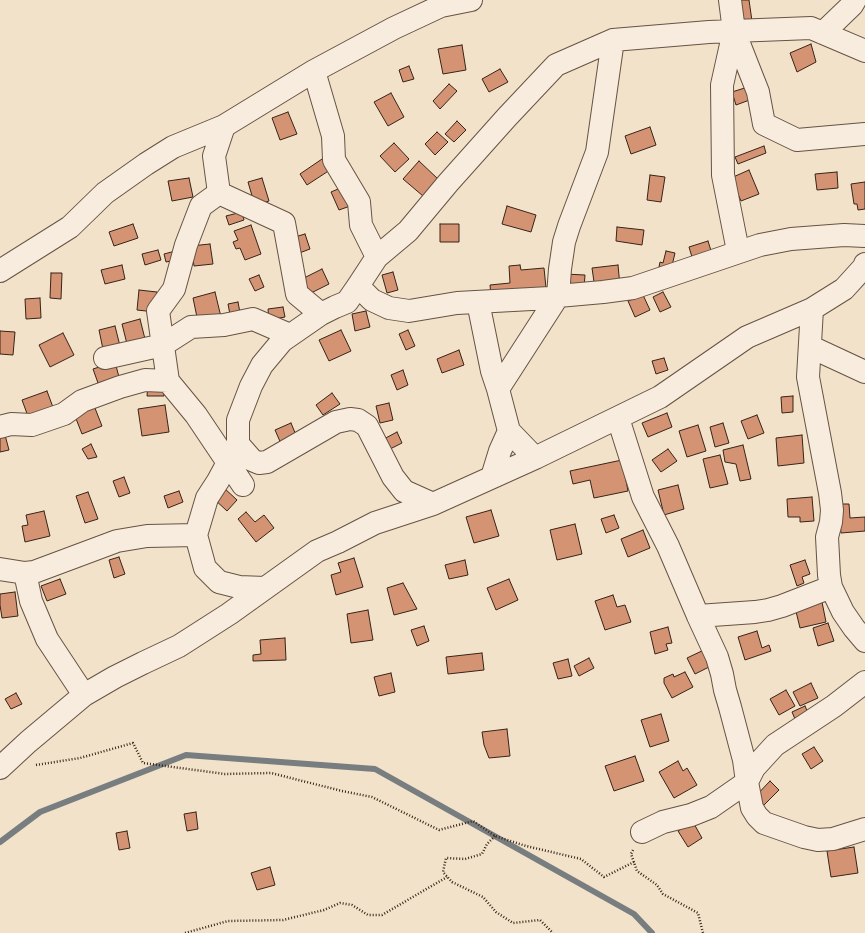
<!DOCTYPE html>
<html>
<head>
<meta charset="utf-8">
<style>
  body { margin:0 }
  canvas { display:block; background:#f2e2ca }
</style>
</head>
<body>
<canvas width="865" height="933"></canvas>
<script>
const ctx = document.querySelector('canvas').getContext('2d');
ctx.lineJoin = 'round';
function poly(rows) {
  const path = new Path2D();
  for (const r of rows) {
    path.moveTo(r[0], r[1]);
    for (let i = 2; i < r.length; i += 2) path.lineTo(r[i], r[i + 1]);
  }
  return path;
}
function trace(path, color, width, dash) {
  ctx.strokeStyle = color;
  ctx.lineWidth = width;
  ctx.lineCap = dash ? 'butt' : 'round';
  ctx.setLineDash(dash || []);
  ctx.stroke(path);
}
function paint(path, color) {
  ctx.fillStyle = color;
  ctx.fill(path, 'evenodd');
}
const stream = poly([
  [0,842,40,812,186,755,375,769,634,914,652,933]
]);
const building = poly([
  [737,0,749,0,752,21,741,23,737,0],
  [811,44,816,62,797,72,790,53,811,44],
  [462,45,466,70,443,74,438,49,462,45],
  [409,66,414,79,403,82,399,70,409,66],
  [500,69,508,82,489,92,482,79,500,69],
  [449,84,457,91,440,109,433,101,449,84],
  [751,86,755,98,736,105,732,92,751,86],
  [391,93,404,117,388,126,374,102,391,93],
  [288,112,297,134,280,140,272,118,288,112],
  [457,121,466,130,454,142,445,134,457,121],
  [650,127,656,145,631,154,625,136,650,127],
  [437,132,448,142,435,155,425,144,437,132],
  [394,143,409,159,395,172,380,156,394,143],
  [764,146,766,153,738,164,735,157,764,146],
  [325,157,333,168,307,185,300,174,325,157],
  [419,161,438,179,423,196,403,179,419,161],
  [749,170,759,194,741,201,731,178,749,170],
  [837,172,838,188,817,190,815,174,837,172],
  [650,175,665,177,661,202,647,200,650,175],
  [189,178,193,197,172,201,168,181,189,178],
  [262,178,269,201,255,206,248,182,262,178],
  [865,182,865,209,858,210,857,204,854,204,851,184,865,182],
  [345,186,353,205,339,210,331,192,345,186],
  [507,206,536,215,531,232,502,224,507,206],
  [242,212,244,220,229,225,226,216,242,212],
  [133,224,138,238,114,246,109,232,133,224],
  [440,224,459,224,459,242,440,242,440,224],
  [251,225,261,254,245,260,240,248,236,249,233,242,238,240,234,231,251,225],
  [617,227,644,230,642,245,616,241,617,227],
  [305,234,310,249,294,255,288,239,305,234],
  [708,241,713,257,694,264,689,247,708,241],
  [210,244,213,264,194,266,191,246,210,244],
  [158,250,161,260,145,265,142,254,158,250],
  [179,250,181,259,166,262,164,254,179,250],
  [666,251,675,253,671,270,659,267,660,262,663,263,666,251],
  [122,265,125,279,105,284,101,270,122,265],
  [520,265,521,270,544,268,546,288,491,296,490,285,510,283,509,266,520,265],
  [618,265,620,286,595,289,592,268,618,265],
  [322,269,329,284,309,294,302,279,322,269],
  [393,272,398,290,387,293,382,275,393,272],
  [51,273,62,273,61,299,50,298,51,273],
  [564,274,585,275,584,288,564,287,564,274],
  [259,275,264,287,255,291,249,279,259,275],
  [139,290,157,292,155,312,137,310,139,290],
  [215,292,221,317,198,322,193,298,215,292],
  [663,292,671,307,660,312,653,297,663,292],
  [643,295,650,310,635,317,628,301,643,295],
  [40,298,41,318,26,319,25,299,40,298],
  [238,302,241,318,231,320,228,304,238,302],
  [283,307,285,317,269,320,268,309,283,307],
  [366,311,370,327,355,331,352,314,366,311],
  [140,319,146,343,128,348,122,324,140,319],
  [115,326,121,350,104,354,99,330,115,326],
  [341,330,351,351,329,361,319,340,341,330],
  [408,330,415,346,406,350,399,334,408,330],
  [0,331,15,332,13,355,0,354,0,331],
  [63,333,74,355,50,367,39,345,63,333],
  [459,350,464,365,442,373,437,359,459,350],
  [664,358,668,370,656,374,652,361,664,358],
  [115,362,119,377,98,383,93,369,115,362],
  [403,370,408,385,397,390,391,375,403,370],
  [148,384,164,385,164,396,147,396,148,384],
  [47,391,54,410,29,419,22,400,47,391],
  [332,393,340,404,323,415,316,405,332,393],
  [793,396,793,412,782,413,781,397,793,396],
  [93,403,102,426,82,434,73,411,93,403],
  [389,403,393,420,380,423,376,406,389,403],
  [165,405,169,432,142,436,138,409,165,405],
  [667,413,672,427,648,437,642,423,667,413],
  [757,415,764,433,748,439,741,421,757,415],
  [291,423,298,440,282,446,275,430,291,423],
  [723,423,729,443,715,447,710,427,723,423],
  [698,425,706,451,687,457,679,431,698,425],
  [397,432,402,443,388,450,382,440,397,432],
  [5,435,9,450,0,452,0,437,5,435],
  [802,435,804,463,778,466,776,438,802,435],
  [91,444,97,457,88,459,82,449,91,444],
  [743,445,751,479,740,481,736,464,725,462,723,450,743,445],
  [668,449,677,461,661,472,652,460,668,449],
  [720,455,728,484,710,488,703,459,720,455],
  [622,460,628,491,594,498,590,480,573,484,570,471,622,460],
  [124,477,130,493,119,497,113,481,124,477],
  [678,485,684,509,664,515,658,490,678,485],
  [223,487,237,500,227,511,213,498,223,487],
  [179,491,183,502,168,508,164,496,179,491],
  [88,492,98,519,85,523,76,496,88,492],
  [812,497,814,521,800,522,800,517,788,517,787,499,812,497],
  [838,504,849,504,850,518,865,517,865,531,841,533,838,504],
  [491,510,499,536,474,543,466,517,491,510],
  [44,511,50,536,25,542,22,526,28,525,26,515,44,511],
  [246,512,255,522,264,515,274,528,256,542,238,519,246,512],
  [614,515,619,528,606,533,601,519,614,515],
  [575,524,582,554,557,560,550,530,575,524],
  [643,530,650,548,628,557,621,539,643,530],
  [119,557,125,574,114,578,109,560,119,557],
  [354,558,363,587,336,595,331,575,341,572,338,563,354,558],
  [465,560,468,575,449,579,445,565,465,560],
  [805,560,810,574,802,577,804,583,797,586,790,565,805,560],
  [60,579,66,594,47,601,41,586,60,579],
  [509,579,518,600,496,610,487,588,509,579],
  [403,583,417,609,394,615,387,588,403,583],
  [15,592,18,616,2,618,0,605,0,594,15,592],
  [613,595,617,607,625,605,631,622,605,630,595,601,613,595],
  [821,597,826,622,800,628,794,603,821,597],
  [368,610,373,640,351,643,347,614,368,610],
  [828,623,834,641,818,646,813,628,828,623],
  [424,626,429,641,417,646,411,630,424,626],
  [668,627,672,643,666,644,668,650,655,654,650,632,668,627],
  [757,631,762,648,769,645,771,651,745,660,738,637,757,631],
  [285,638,286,660,253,661,253,655,261,654,260,640,285,638],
  [706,649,713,665,695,674,687,658,706,649],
  [482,653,484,670,448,674,446,657,482,653],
  [589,658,594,668,579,676,574,666,589,658],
  [568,659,572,676,558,679,553,663,568,659],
  [685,672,693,687,672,698,664,683,664,678,673,674,674,677,685,672],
  [391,673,395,692,379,696,374,677,391,673],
  [811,683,818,698,800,706,793,692,811,683],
  [786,690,795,706,779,715,770,699,786,690],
  [16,693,22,704,11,709,5,699,16,693],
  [805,706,811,720,798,726,792,712,805,706],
  [661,714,669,741,650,747,641,720,661,714],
  [507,729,510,756,489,758,484,745,482,732,507,729],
  [814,747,823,761,811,769,802,754,814,747],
  [635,756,644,781,614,791,605,766,635,756],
  [678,761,683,771,687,768,697,785,674,798,659,772,678,761],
  [770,781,779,790,759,810,753,799,770,781],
  [196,812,198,829,187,831,184,814,196,812],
  [693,822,702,838,688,847,678,831,693,822],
  [127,831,130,848,119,850,116,833,127,831],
  [854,847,858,873,831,877,827,851,854,847],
  [270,867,275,885,257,890,251,873,270,867]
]);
const path = poly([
  [36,765,80,758,133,743,143,763,225,774,271,773,342,791,372,797,439,830,473,821,495,836,526,846,581,859,604,877,634,862],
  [495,836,487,844,482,854,465,859,446,858,443,872,452,882,483,897,496,912,513,923,540,920,553,933],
  [633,850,631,854,637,871,657,885,663,894,698,913,703,933],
  [185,933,228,921,283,920,324,910,340,903,352,905,368,915,382,915,447,877]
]);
const minor = poly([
  [730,0,734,31,722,85,723,175,738,251],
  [734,31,758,92,764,124,797,140,865,134],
  [823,33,852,5,855,0],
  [314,71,333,136,334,160,359,202,361,225,377,257],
  [224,126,214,156,219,193,284,223,297,294,321,314],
  [219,193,201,206,186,245,174,289,158,311,168,381,196,415,243,485],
  [0,271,70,227,105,193,146,164,173,147,224,126,314,71,394,28,441,6,471,0],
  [358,286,372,300,389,308,409,311,457,303,550,298,558,296,603,292,633,288,760,245,791,239,844,235,865,236],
  [478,302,492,371,498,389,509,431,535,458],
  [812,309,808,377,830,493,832,510,831,522,827,537,829,575,831,587,843,612,854,628,865,641],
  [811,347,865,372],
  [105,358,163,345,191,327,224,325,253,319,290,335],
  [498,389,558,296,560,269,564,242,569,226,597,152,613,40],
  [618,418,643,497,668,546,698,616,717,657,722,674,725,690,730,707,744,760,747,782,752,808,757,816,764,823,804,837,818,840,833,839,865,829],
  [0,427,11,424,32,425,64,414,82,401,120,387,145,380,168,381],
  [238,444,252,460,259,463,267,462,336,422,350,419,358,420,367,426,393,477,404,491,433,504],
  [492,477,500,451,509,431],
  [0,569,25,573,34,572,117,541,147,536,196,535],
  [25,573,31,601,47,639,84,695],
  [265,588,239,587,219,582,205,568,196,535,207,498,218,481,238,444,238,420,251,386,262,365,282,341,321,314,335,307,347,302,358,286,377,257,408,231,448,183,507,117,556,65,613,40,709,32,734,31,811,28,865,51],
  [698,616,755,612,768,610,782,606,831,587],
  [0,768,28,742,84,695,115,677,143,663,179,646,229,614,317,551,338,542,375,523,433,504,535,458,660,397,747,337,812,309,844,289,864,267,865,264],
  [642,832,663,822,691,815,711,807,747,782,754,768,775,745,834,706,865,682]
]);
trace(stream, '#787e7f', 6);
paint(building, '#d49473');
trace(building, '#382318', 1);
trace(minor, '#665344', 24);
trace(path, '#382318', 2.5, [1, 2]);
trace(minor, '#f7ecdd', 22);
</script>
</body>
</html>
